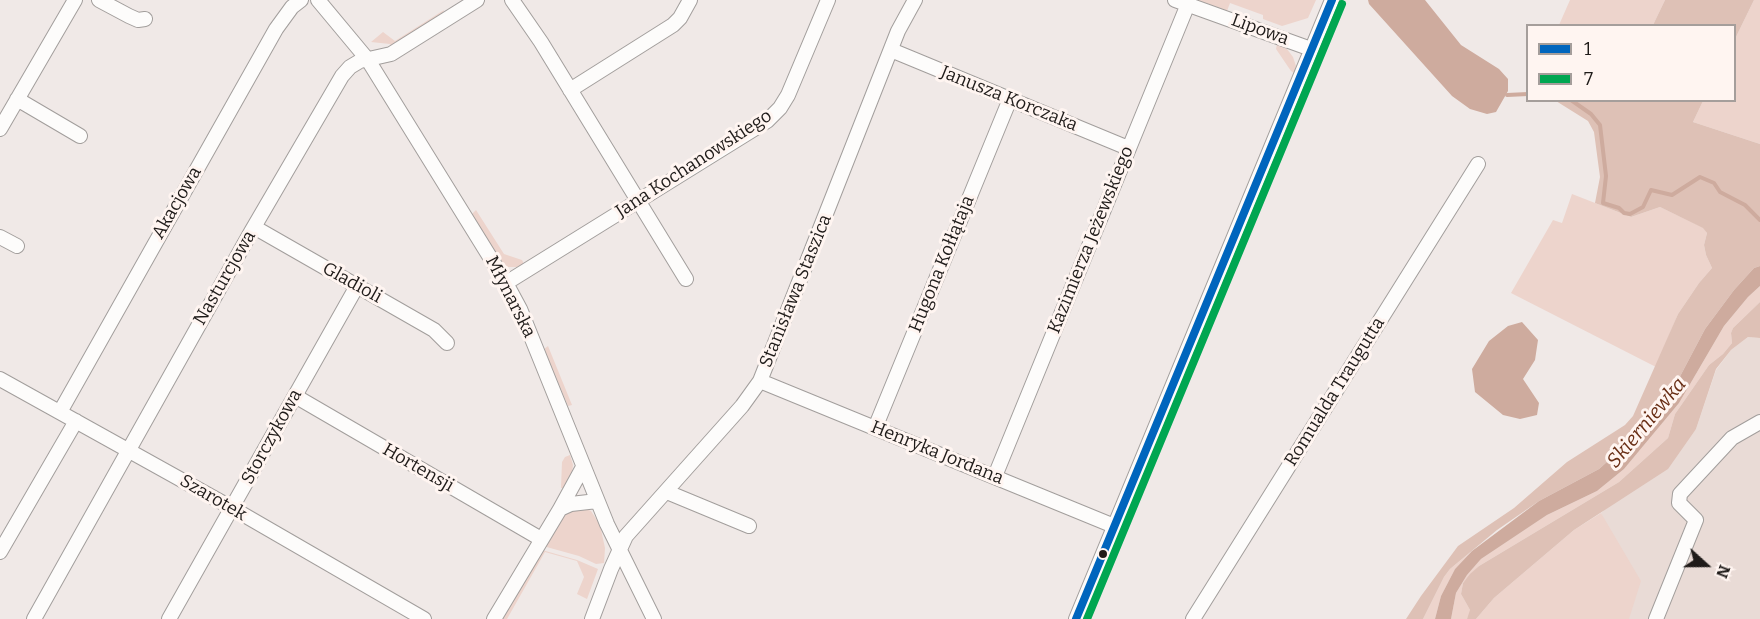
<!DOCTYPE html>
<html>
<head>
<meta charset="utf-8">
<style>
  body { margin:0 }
  #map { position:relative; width:1760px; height:619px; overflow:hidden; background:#f0e9e7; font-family:Bitter,serif }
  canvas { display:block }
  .legend { position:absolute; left:1526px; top:24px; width:210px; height:78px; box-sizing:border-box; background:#fff5f1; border:2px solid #a59e9b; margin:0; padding:8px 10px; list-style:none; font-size:18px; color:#1f1b19 }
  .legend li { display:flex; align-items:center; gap:12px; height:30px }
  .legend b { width:30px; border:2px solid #a59e9b }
  .north { position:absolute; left:1676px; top:535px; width:60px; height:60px; -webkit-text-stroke:4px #fff5f1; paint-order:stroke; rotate:111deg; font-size:16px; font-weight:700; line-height:24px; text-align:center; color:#1f1b19 }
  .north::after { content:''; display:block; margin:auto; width:21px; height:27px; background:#1f1b19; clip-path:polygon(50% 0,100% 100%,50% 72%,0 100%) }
</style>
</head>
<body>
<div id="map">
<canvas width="1760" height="619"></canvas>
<ul class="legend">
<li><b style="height:8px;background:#0065bd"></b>1</li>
<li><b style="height:8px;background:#00a651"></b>7</li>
</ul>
<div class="north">N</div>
</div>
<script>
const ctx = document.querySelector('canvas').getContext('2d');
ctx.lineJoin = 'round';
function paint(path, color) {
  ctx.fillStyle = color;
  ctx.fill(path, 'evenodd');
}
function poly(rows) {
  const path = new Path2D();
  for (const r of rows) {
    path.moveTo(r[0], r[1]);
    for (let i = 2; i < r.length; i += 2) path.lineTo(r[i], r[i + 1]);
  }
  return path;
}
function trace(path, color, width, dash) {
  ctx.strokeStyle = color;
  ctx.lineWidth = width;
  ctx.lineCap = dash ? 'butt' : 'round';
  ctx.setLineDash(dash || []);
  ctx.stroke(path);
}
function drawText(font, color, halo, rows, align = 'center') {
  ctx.font = font + ' Bitter,serif';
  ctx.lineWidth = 6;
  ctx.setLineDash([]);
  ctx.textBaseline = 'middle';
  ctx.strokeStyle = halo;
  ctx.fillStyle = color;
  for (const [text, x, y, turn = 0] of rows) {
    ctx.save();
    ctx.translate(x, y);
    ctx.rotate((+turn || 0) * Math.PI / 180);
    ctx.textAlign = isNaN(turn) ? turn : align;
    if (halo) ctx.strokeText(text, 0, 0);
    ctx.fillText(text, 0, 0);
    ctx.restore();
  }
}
const built = poly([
  [1748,337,1760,338,1760,619,1629,619,1601,513,1696,429,1716,370,1731,350]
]);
const green = poly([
  [1196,0,1316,0,1308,18,1282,26,1263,19,1263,15,1230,3,1227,11],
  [1570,0,1665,0,1653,25,1559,25],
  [1754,0,1760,0,1760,144,1693,122,1703,101,1734,100,1735,39],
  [444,10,442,16,392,47,390,44,371,42,383,32,395,41],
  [1277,44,1287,49,1293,57,1296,66,1294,73,1291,71,1276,49],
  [1572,194,1631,217,1660,207,1704,228,1707,233,1704,245,1706,255,1712,268,1699,283,1678,314,1656,367,1511,293,1553,220,1562,223],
  [476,210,504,254,522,260,524,264,517,267,507,267,502,263,472,214],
  [1760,286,1760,302,1733,328,1731,333,1732,343,1723,354,1709,365,1675,414,1668,438,1619,482,1479,566,1463,583,1461,594,1470,610,1470,614,1467,619,1451,619,1456,593,1467,575,1481,559,1547,515,1597,491,1624,469,1679,403,1724,326,1748,297],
  [548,346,572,405,568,406,544,349],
  [570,455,573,465,572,472,564,488,561,488,562,462,565,457],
  [584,508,591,511,600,525,605,548,604,563,596,564,579,556,543,546,562,517,569,511],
  [1601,513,1641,581,1629,619,1476,619,1494,598,1574,530],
  [542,550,577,560,598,569,587,599,577,594,584,577,577,561,545,552,507,619,502,619],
  [1472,551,1455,569,1441,596,1435,619,1423,619,1444,577,1450,569]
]);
const forest = poly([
  [1665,0,1754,0,1735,39,1734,26,1653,25],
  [1556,101,1703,101,1693,122,1760,144,1760,266,1754,268,1734,290,1705,329,1676,384,1656,409,1618,452,1599,469,1539,501,1497,530,1450,569,1444,577,1423,619,1406,619,1421,596,1458,546,1514,508,1567,462,1625,425,1633,416,1678,314,1699,283,1712,268,1706,255,1704,245,1707,233,1703,228,1660,207,1631,217,1595,203,1600,177,1594,132,1588,121],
  [1760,302,1760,338,1748,337,1731,350,1716,369,1696,429,1668,469,1574,530,1494,598,1476,619,1467,619,1470,610,1461,594,1463,583,1470,574,1479,566,1619,482,1668,438,1675,414,1709,365,1723,354,1732,343,1731,333,1733,328]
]);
const water = poly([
  [1368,0,1425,0,1461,45,1499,69,1508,79,1508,91,1496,112,1487,114,1470,109,1452,96,1369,4],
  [1760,266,1760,286,1748,297,1724,326,1679,403,1624,469,1597,491,1547,515,1481,559,1467,575,1456,593,1451,619,1435,619,1441,596,1455,569,1472,551,1539,501,1599,469,1618,452,1656,409,1676,384,1705,329,1734,290,1754,268],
  [1522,322,1538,340,1535,360,1523,379,1539,403,1537,415,1520,419,1503,415,1475,392,1472,369,1489,341,1508,326]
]);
const stream = poly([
  [1507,95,1528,94],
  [1571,100,1591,114,1600,125,1606,176,1603,203,1619,208,1624,213,1630,214,1643,207,1651,190,1672,195,1700,177,1714,183,1720,192,1745,205,1760,220]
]);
const minor = poly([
  [99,0,129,16,138,20,145,19],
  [318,0,368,60,506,283,520,309,607,524,654,619],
  [512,0,541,42,686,279],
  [1175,0,1311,49],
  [891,50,1128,148],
  [570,90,673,25,680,18,690,0],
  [17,99,80,136],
  [0,129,75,0],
  [254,227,420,322,434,330,447,343],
  [0,237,17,246],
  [506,283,767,121,780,108,788,95,828,0],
  [0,379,232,508,424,619],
  [760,381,1114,526],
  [295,396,541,539],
  [60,412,276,29,292,7,301,0],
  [875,428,1010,99],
  [995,476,1188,4],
  [667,492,749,526],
  [560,509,583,467],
  [0,552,76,421],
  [34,619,251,232,342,76,350,67,360,61,391,54,477,0],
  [169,619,357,286],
  [494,619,560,509,571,504,597,501],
  [592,619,611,569,626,536,742,406,760,381,898,31,915,0],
  [1076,619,1332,0],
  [1193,619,1478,164],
  [1656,619,1696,520,1679,503,1680,494,1732,438,1760,422]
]);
const bus1 = poly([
  [1076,619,1332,0]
]);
const bus2 = poly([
  [1087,619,1342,4]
]);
const markers = [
  [1103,554,5,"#1f1b19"]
];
const streetNames = [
  ["Lipowa",1260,30,20],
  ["Janusza Korczaka",1009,99,22],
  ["Jana Kochanowskiego",694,164,-33],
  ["Akacjowa",177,203,-60],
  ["Kazimierza Jeżewskiego",1091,240,-68],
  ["Hugona Kołłątaja",942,264,-68],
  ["Nasturcjowa",225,278,-60],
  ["Gladioli",352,283,29],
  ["Stanisława Staszica",796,291,-68],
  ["Młynarska",510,297,63],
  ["Romualda Traugutta",1335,392,-58],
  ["Storczykowa",272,437,-61],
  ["Henryka Jordana",937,453,22],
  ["Hortensji",418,468,30],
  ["Szarotek",213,498,30]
];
const waterNames = [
  ["Skierniewka",1647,423,-50]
];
paint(built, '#e9dbd6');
paint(green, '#edd4cc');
paint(forest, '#dec1b6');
paint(water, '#ceab9e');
trace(stream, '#ceab9e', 4);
trace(minor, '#a29e9c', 16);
trace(minor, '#fdfcfb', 14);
trace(bus1, '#0065bd', 8);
trace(bus2, '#00a651', 8);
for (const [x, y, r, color] of markers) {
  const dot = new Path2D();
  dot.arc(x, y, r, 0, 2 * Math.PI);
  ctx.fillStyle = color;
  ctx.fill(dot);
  trace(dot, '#fff5f1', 2);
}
drawText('18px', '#1f1b19', '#fff5f1', streetNames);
drawText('italic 20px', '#682d14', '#fff5f1', waterNames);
</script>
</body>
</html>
